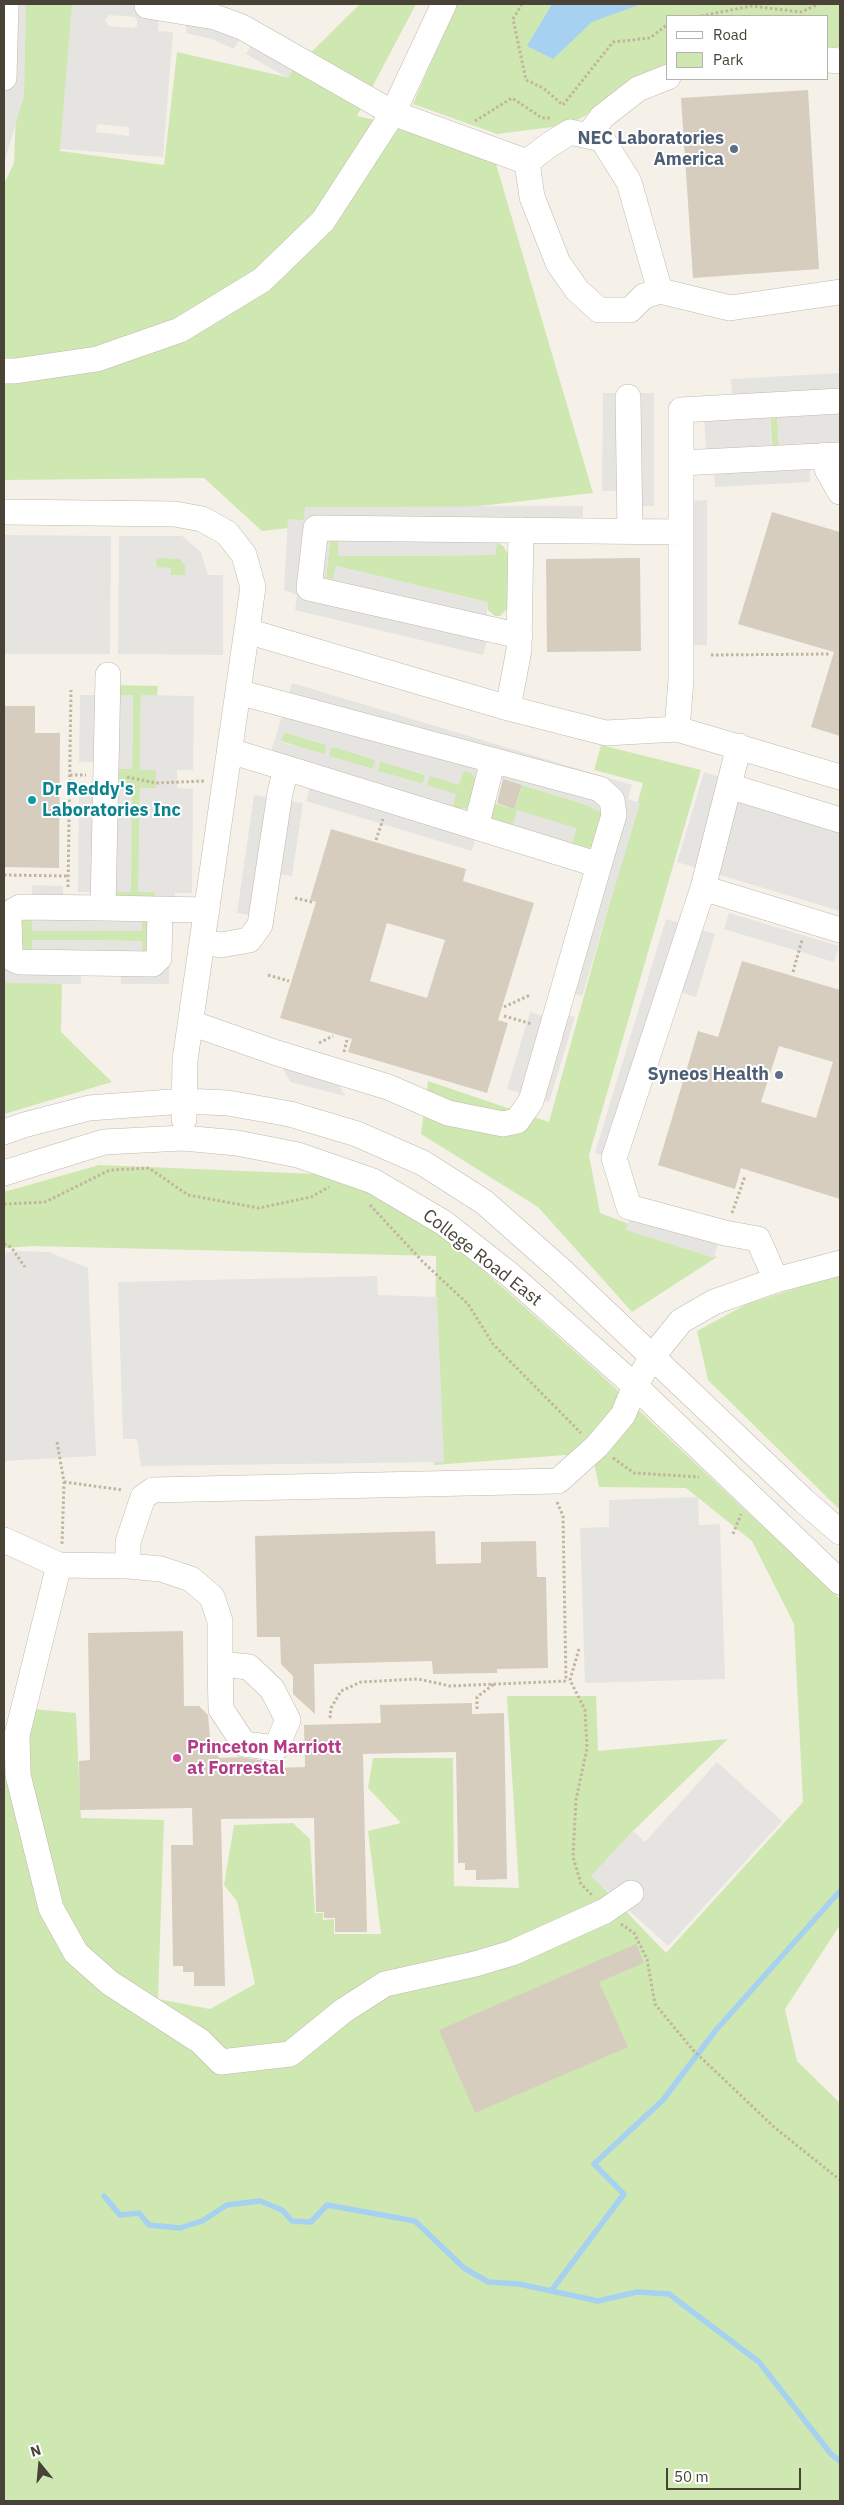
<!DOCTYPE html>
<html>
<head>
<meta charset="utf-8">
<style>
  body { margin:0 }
  #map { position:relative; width:844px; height:2505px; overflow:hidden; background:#f5f1e9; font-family:"IBM Plex Sans",sans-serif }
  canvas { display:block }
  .frame { position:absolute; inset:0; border:5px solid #484237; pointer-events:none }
  .legend { position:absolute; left:666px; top:15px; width:162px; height:65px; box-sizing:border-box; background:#fff; border:1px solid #b6b3af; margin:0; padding:6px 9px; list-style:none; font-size:15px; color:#484237 }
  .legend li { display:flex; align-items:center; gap:10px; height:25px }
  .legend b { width:25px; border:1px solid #b6b3af }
  .north { position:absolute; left:15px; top:2440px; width:50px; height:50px; -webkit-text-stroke:4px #fff; paint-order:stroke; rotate:343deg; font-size:14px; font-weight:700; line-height:20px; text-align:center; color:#484237 }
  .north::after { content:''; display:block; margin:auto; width:18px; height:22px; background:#484237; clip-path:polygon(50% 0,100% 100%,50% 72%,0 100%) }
  .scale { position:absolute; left:666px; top:2468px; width:135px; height:22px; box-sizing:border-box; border:2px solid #484237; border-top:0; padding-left:6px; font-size:15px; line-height:18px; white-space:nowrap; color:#484237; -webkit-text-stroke:4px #fff; paint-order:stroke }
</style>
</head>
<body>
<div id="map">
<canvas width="844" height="2505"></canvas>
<div class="frame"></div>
<ul class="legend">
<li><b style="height:6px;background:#fff"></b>Road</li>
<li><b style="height:14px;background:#cfe8b2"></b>Park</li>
</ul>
<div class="north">N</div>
<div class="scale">50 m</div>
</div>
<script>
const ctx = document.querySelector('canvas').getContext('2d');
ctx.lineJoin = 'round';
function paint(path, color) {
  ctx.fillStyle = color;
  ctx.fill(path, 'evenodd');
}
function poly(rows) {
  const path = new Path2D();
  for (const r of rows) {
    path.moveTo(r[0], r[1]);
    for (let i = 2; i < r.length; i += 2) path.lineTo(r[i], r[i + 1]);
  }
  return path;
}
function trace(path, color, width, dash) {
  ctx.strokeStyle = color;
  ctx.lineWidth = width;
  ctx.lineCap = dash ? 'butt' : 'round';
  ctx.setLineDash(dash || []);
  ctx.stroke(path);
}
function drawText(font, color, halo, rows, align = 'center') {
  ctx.font = font + ' "IBM Plex Sans",sans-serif';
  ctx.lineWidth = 4;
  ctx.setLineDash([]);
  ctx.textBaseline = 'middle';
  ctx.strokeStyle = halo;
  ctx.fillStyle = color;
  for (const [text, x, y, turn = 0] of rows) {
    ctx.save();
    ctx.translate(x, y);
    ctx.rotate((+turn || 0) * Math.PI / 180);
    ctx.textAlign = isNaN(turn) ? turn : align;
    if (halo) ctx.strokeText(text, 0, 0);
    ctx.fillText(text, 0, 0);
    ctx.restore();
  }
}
const green = poly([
  [20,4,74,4,60,151,164,165,177,52,286,77,360,4,416,4,357,116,491,147,593,493,262,531,204,478,4,480,4,184,14,163],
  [456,4,840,4,840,47,828,48,828,16,668,16,668,71,568,125,497,134,413,104],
  [770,414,777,414,779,446,772,446],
  [330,540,338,540,338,556,495,555,497,542,504,547,508,555,507,609,500,616,495,616,488,610,487,602,336,566,333,579,326,578],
  [158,557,180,559,185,565,186,575,171,575,156,566,155,561],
  [116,685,158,686,157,696,141,696,140,769,157,770,156,788,140,788,139,892,155,892,155,900,114,900,114,892,131,892,131,788,115,788,115,769,132,769,133,696,116,695],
  [284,732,327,745,325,755,281,741],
  [601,745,701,770,589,1155,600,1213,717,1257,632,1312,538,1207,421,1134,428,1081,549,1122,643,783,594,770],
  [331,746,376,760,373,769,328,756],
  [380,761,425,775,423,784,377,771],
  [466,771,472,773,479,783,468,808,455,809,453,805,427,785,429,776],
  [522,785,584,804,600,811,602,814,592,848,571,846,576,829,517,811,513,826,489,818,488,801,514,809],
  [22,918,32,918,32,931,142,931,142,919,151,919,150,953,142,953,142,941,32,940,32,953,21,952],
  [4,955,62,981,61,1032,112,1082,4,1114],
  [99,1165,342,1175,439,1231,598,1372,840,1599,840,1925,785,2009,797,2061,840,2103,840,2501,4,2501,4,1763,10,1775,34,1709,76,1713,81,1818,164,1820,158,1999,210,2009,255,1984,237,1901,224,1885,234,1825,293,1823,310,1839,315,1913,323,1913,323,1920,334,1919,334,1934,381,1934,368,1831,401,1823,368,1788,373,1758,453,1758,454,1886,519,1888,507,1696,596,1696,598,1751,728,1739,633,1831,592,1876,666,1953,803,1802,794,1624,752,1541,686,1488,599,1487,592,1453,434,1465,436,1256,33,1246,4,1248,4,1192],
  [840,1274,840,1510,708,1380,697,1331,747,1304]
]);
const parking = poly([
  [4,4,26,4,24,96,4,163],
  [72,4,160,4,158,31,173,32,163,157,60,149],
  [109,15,134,17,137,19,137,26,133,28,109,26,105,21],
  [97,124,129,127,129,136,96,132],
  [186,21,241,37,234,49,212,39,186,33],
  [252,44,294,68,288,78,246,54],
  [840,373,840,464,810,466,810,482,715,487,714,471,706,450,704,418,732,396,731,379],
  [777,414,779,446,771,446,770,415],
  [603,393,654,393,654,506,639,506,619,491,602,491],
  [707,500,707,645,691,645,691,501],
  [583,506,583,517,497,542,495,555,338,556,338,540,330,540,326,578,333,579,336,566,487,602,487,641,483,655,295,610,297,595,284,590,288,519,304,520,305,507],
  [5,535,111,536,110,654,5,654],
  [119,536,182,536,201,552,208,575,223,575,223,655,118,654],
  [158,558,180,559,185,565,186,575,171,575,171,568,158,567,154,564],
  [292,683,632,785,628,799,640,803,582,996,570,992,605,875,476,837,472,851,306,801,315,769,270,755],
  [284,732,327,745,325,754,281,742],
  [332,746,375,760,373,769,329,756],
  [380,761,425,775,423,784,378,771],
  [466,771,472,773,479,783,468,808,455,809,453,805,456,794,427,785,430,776,459,785,463,773],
  [502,779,584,804,600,811,602,814,592,848,571,846,576,828,517,810,513,826,489,819],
  [80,695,133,695,132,769,115,769,115,788,132,788,131,892,114,892,114,900,155,900,155,892,138,892,140,788,156,788,156,770,140,770,141,695,194,696,193,770,177,770,177,788,193,789,192,893,175,893,170,930,169,984,121,984,121,972,81,972,81,984,4,983,4,899,32,899,32,885,63,886,63,899,93,900,94,892,78,892,79,788,95,788,95,762,79,762],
  [22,918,32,918,32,931,142,931,142,919,151,920,150,953,142,953,142,941,32,940,32,952,21,952],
  [704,772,840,814,840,911,677,862],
  [254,795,303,803,292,876,278,874,251,915,237,913],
  [729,913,839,946,834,962,724,929],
  [666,919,715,934,696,997,661,986,609,1157,595,1153],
  [530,1012,543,1016,563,1013,575,1017,549,1102,507,1089],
  [282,1067,337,1081,345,1096,290,1082],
  [630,1216,718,1243,714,1258,626,1230],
  [17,1251,49,1252,88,1268,96,1456,4,1461,4,1253],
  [377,1276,378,1295,437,1297,444,1462,141,1466,137,1439,123,1439,118,1282],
  [698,1497,699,1525,720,1524,725,1679,585,1683,580,1528,609,1527,609,1500],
  [717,1762,782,1821,668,1946,591,1876,633,1831,645,1842]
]);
const water = poly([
  [552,4,641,4,592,22,553,59,527,46]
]);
const stream = poly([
  [104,2196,120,2215,139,2213,149,2225,180,2228,202,2221,227,2205,260,2201,282,2210,292,2221,311,2222,327,2205,415,2221,464,2268,488,2282,519,2284,598,2301,637,2292,669,2294,759,2362,831,2454,840,2461],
  [551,2291,624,2194,594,2164,663,2100,716,2030,840,1891]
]);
const building = poly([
  [808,90,819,269,693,278,681,98],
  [772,512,840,532,840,736,811,727,834,652,738,624],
  [640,558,641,651,547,652,546,559],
  [4,706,35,706,35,733,60,733,59,868,4,867],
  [503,779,522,785,514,809,497,803],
  [331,829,466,869,463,881,534,903,498,1020,508,1023,487,1093,348,1052,352,1039,280,1018,316,902,310,900],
  [387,923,445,940,427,998,370,981],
  [742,961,840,990,840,1199,741,1168,735,1189,658,1165,698,1031,718,1037],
  [779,1046,833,1062,816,1118,761,1102],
  [435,1531,436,1564,481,1563,481,1542,536,1541,537,1577,546,1577,548,1668,497,1669,497,1673,433,1674,432,1661,314,1664,315,1714,293,1694,293,1676,281,1664,280,1637,257,1637,255,1536],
  [183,1631,184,1706,199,1706,208,1715,211,1749,220,1758,240,1757,266,1761,273,1768,305,1767,304,1725,381,1723,380,1705,472,1703,472,1714,504,1713,507,1879,476,1880,476,1870,465,1870,465,1863,458,1863,456,1752,363,1754,367,1932,335,1932,335,1918,324,1918,324,1912,316,1912,314,1818,221,1819,225,1986,194,1986,194,1972,183,1972,183,1966,173,1966,171,1845,193,1845,192,1808,80,1810,79,1761,90,1760,88,1633],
  [636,1944,644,1963,599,1982,628,2047,475,2113,439,2030]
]);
const path = poly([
  [522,4,513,19,526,80,543,88,563,105,613,42,650,38,668,24],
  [701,16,751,6,801,12,819,4],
  [475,121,512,98,542,118,551,118],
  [711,655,830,654],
  [70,775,86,775],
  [127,777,156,783,205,781],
  [376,840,383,819],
  [4,875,69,876],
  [68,887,71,690],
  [295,898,312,902],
  [793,972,802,940],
  [268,975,289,981],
  [504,1007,530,995],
  [504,1016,532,1024],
  [319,1043,333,1036],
  [344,1052,347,1040],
  [4,1204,45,1202,110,1170,149,1168,188,1195,259,1208,311,1197,329,1187],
  [370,1205,423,1262,468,1304,493,1344,581,1433],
  [732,1213,745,1176],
  [4,1244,11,1247,25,1267],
  [57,1442,64,1482,62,1544],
  [613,1458,634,1473,699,1477],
  [64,1482,123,1490],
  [557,1502,563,1516,566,1681],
  [733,1534,741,1514],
  [579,1649,570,1680,585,1710,587,1748,576,1800,573,1857,581,1884,592,1895],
  [477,1709,477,1697,494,1684],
  [330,1718,331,1708,341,1691,361,1682,418,1679,450,1686,567,1681],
  [621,1924,634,1933,647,1959,655,2004,693,2050,774,2127,840,2180]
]);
const minor = poly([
  [147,4,147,6,215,17,242,27,393,113,527,162],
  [828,60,840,61],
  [4,78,6,4],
  [570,132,602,139,629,182,660,291,644,296,630,310,599,310,577,290,558,263,532,197,527,162,549,145,570,132],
  [588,136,602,117,638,89,668,77],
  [660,291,730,308,840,292],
  [4,371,15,371,97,359,180,330,262,280,323,221,393,113,444,4],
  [628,397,630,532],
  [824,455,827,469,840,492],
  [681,463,840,455],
  [4,512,175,514,202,519,227,533,244,555,253,587,185,1060,184,1119],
  [247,631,508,708,606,733,677,729,840,777],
  [520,636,309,588,316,528,681,532],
  [108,675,103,908,207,910],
  [238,692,600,789,612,800,614,815,599,865],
  [508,708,519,650,521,530],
  [677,729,681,680,681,410,840,401],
  [739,746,703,888,840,930],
  [230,751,286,768],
  [729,786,840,820],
  [476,827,493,760],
  [703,888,614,1158,629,1207,725,1233,758,1239,776,1280],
  [103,908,20,907,13,911,9,917,10,954,13,959,20,962,153,964,159,958,160,910],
  [191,1023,277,1053,388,1087,448,1113,503,1124,517,1121,531,1101,599,865,286,768,280,793,260,925,249,940,221,945,202,942],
  [4,1132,24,1125,89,1108,184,1101,228,1103,290,1114,357,1134,423,1163,484,1202,561,1270,804,1501,840,1532],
  [4,1173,104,1142,183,1138,237,1143,298,1155,373,1181,444,1223,509,1274,635,1386,840,1582],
  [4,1540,59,1565,128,1566,128,1542,143,1497,153,1490,558,1481,597,1446,623,1415,635,1386,652,1357,681,1321,714,1302,776,1280,840,1263],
  [59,1565,17,1735,18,1775,51,1908,76,1953,110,1983,200,2041,221,2062,290,2054,343,2011,385,1984,475,1964,512,1953,605,1911,631,1893],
  [128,1566,161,1569,191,1579,212,1597,220,1621,220,1664,221,1709,244,1744,276,1748,288,1720,272,1689,249,1667,220,1664]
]);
const markers = [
  [734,149,5,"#5c6f8a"],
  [32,800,5,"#0f9aa8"],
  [779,1075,5,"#5c6f8a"],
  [177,1758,5,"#d1479c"]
];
const serviceNames = [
  ["NEC Laboratories",724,139],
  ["America",724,160],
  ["Syneos Health",769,1075]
];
const cultureNames = [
  ["Dr Reddy's",42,790],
  ["Laboratories Inc",42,811]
];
const streetNames = [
  ["College Road East",482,1258,38]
];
const hotelNames = [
  ["Princeton Marriott",187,1748],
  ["at Forrestal",187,1769]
];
paint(green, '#cfe8b2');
paint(parking, '#e6e4e1');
paint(water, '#a6d1f1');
trace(stream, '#a6d1f1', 5.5);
paint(building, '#d6cdbf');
trace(minor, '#c0b9ac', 26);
trace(path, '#c2b59d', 3, [2.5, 2.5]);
trace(minor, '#fff', 25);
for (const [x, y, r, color] of markers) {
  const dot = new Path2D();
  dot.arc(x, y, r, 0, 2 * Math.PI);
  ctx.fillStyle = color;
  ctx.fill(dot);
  trace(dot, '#fff', 2);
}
drawText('bold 18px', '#4e5e75', '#fff', serviceNames, 'right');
drawText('bold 18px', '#0d838f', '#fff', cultureNames, 'left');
drawText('18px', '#484237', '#fff', streetNames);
drawText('bold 18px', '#b23c85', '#fff', hotelNames, 'left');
</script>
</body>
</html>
